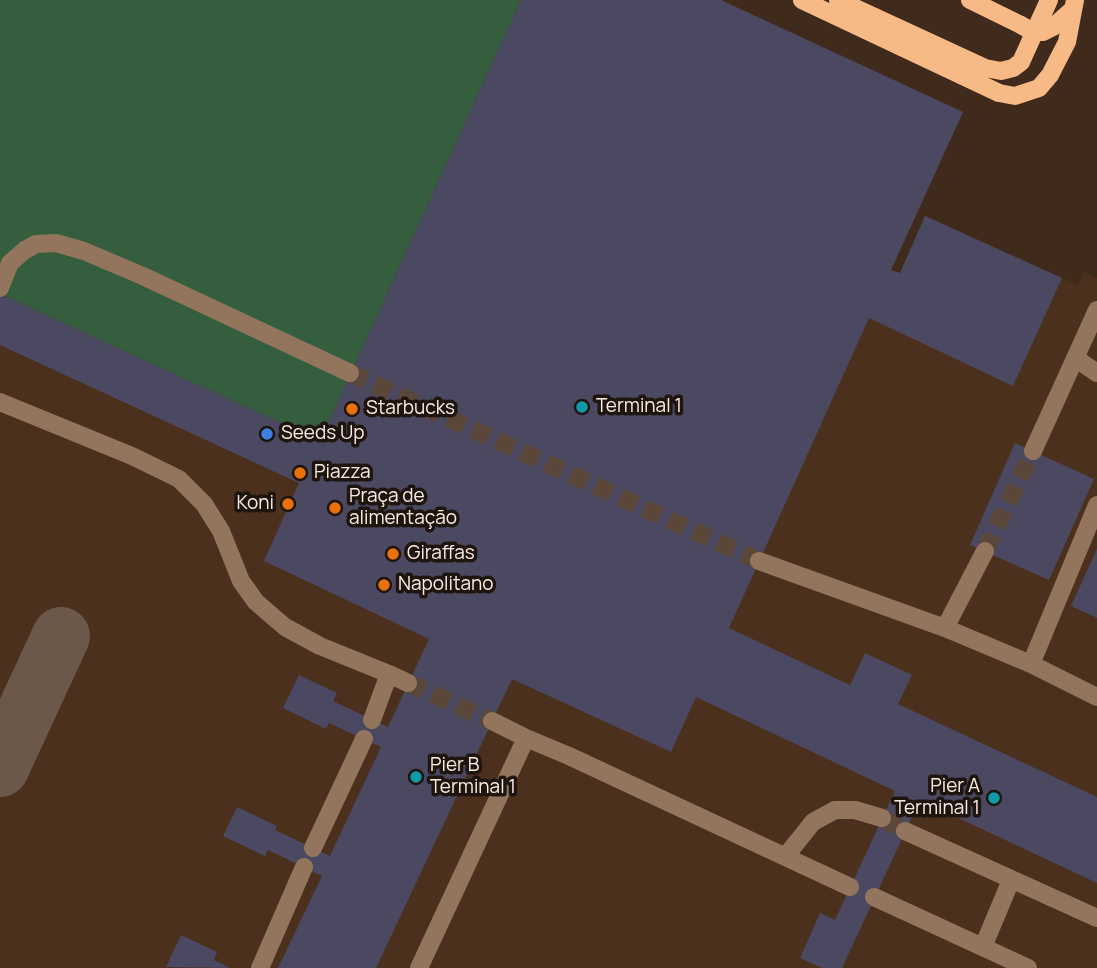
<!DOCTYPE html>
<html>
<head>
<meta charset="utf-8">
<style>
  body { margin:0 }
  canvas { display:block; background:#3f2a1c }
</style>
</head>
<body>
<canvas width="1097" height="968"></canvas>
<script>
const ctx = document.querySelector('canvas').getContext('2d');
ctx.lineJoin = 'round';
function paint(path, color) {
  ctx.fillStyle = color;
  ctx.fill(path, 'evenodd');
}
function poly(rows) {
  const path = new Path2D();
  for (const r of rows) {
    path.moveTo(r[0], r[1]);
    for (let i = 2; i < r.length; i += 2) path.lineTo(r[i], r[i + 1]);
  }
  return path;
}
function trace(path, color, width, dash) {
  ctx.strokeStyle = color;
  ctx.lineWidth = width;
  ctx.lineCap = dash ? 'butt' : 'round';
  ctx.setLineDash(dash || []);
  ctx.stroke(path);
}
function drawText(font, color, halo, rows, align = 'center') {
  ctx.font = font + ' Manrope,sans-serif';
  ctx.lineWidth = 7;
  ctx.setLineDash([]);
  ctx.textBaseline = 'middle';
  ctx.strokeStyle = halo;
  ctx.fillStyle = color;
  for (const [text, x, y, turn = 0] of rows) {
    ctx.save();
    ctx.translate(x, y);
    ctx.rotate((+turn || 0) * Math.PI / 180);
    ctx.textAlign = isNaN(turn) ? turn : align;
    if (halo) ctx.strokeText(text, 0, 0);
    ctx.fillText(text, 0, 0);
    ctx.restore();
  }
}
const built = poly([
  [0,0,721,0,963,112,891,270,900,273,925,216,1078,285,1084,272,1097,278,1097,968,0,968]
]);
const green = poly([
  [0,0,521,0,320,441,0,294]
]);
const taxiway = poly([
  [0,768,61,636]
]);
const building = poly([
  [521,0,721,0,963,112,891,270,900,273,925,216,1062,278,1013,386,869,318,729,628,850,685,865,653,912,675,898,704,1097,797,1097,883,920,800,842,968,822,968,800,958,820,913,835,920,895,791,696,697,671,752,512,679,376,968,278,968,322,876,268,850,265,856,223,836,237,807,277,826,275,830,330,856,381,747,329,723,326,729,283,708,299,675,337,693,333,701,388,727,429,639,264,561,299,483,0,345,0,294,320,441],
  [1015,443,1094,479,1049,580,970,545],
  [1097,549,1097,618,1071,606],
  [181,935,217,952,214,960,230,968,166,967]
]);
const minorTunnel = poly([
  [350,373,759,561],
  [985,551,1033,451],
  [408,683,492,721],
  [882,818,905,831]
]);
const minor = poly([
  [0,288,10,263,25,250,36,244,56,243,84,251,145,277,350,373],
  [1075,358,1097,373],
  [0,402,132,456,179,479,204,504,221,531,241,581,256,602,285,627,320,646,389,674,372,720],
  [1033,451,1097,310],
  [759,561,945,628,1031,664,1097,697],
  [945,628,985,551],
  [1031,664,1097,505],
  [389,674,408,683],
  [492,721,526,738],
  [905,831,1097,918],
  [313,848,364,739],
  [785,857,813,822,835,810,855,810,882,818],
  [874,897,1028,968],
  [983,947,1011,880],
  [260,968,304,867],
  [419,968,526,738,569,756,850,887]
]);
const major = poly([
  [802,0,999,93,1015,96,1039,88,1050,75,1067,42,1075,0],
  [838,0,985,68,1001,71,1013,68,1021,62,1049,0],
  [970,0,1021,25]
]);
const majorBridge = poly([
  [1021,25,1033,32,1043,32,1053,27,1071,11]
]);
const markers = [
  [582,407,7,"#0f9aa8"],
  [352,409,7,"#e8710a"],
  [267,434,7,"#3f7fe0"],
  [300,473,7,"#e8710a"],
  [288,504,7,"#e8710a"],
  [335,508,7,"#e8710a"],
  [393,554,7,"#e8710a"],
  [384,585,7,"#e8710a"],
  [416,777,7,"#0f9aa8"],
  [994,798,7,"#0f9aa8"]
];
const poiNames = [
  ["Terminal 1",596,407],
  ["Starbucks",366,409],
  ["Seeds Up",281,434],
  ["Piazza",314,473],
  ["Praça de",349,497],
  ["alimentação",349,519],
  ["Koni",274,504,"right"],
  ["Giraffas",407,554],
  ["Napolitano",398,585],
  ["Pier B",430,766],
  ["Terminal 1",430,788],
  ["Pier A",980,787,"right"],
  ["Terminal 1",980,809,"right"]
];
paint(built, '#4b301d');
paint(green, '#355e3e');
trace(taxiway, '#6c584b', 58);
paint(building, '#4a4961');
trace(minorTunnel, '#5b473a', 18, [18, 9]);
trace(minor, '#93755d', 18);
trace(major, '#f7b986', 18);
trace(majorBridge, '#f7b986', 18);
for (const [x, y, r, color] of markers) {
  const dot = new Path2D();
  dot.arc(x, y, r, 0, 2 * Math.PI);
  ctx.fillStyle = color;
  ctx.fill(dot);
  trace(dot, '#1f150f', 2.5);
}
drawText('19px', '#fbece3', '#1f150f', poiNames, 'left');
</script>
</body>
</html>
